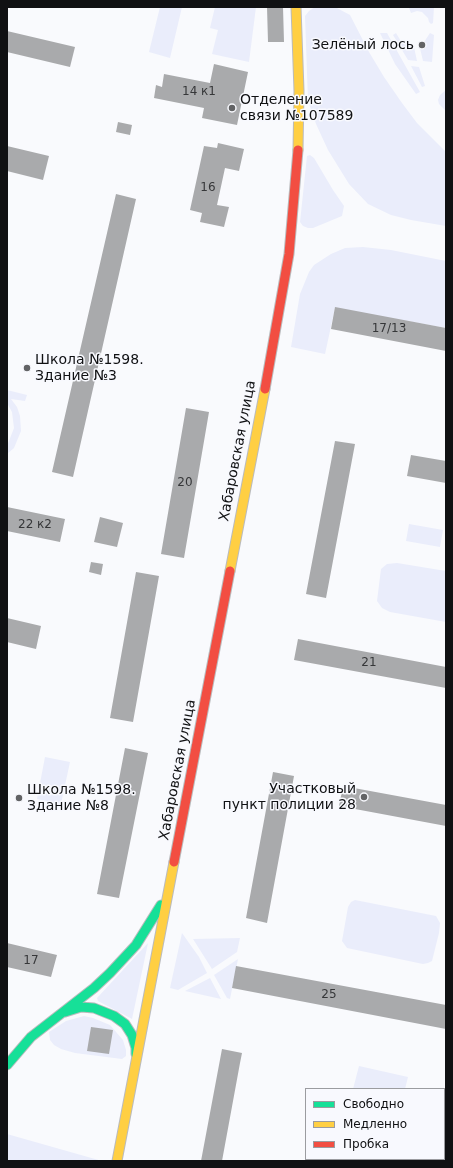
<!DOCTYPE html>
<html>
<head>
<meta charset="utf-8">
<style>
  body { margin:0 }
  #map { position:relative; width:453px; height:1168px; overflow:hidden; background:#f9fafd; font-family:"DejaVu Sans",sans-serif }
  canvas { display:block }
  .frame { position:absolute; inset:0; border:8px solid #101113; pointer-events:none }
  .legend { position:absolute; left:305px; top:1088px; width:140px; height:72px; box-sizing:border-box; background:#f8f9fe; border:1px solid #9b9ca0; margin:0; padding:5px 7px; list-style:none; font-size:12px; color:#101113 }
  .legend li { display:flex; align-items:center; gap:8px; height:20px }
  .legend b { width:20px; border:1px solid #9b9ca0 }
</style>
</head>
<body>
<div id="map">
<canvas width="453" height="1168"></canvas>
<div class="frame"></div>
<ul class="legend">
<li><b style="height:5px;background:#16e098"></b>Свободно</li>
<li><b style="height:5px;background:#ffcf43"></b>Медленно</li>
<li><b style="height:5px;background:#f24e42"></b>Пробка</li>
</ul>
</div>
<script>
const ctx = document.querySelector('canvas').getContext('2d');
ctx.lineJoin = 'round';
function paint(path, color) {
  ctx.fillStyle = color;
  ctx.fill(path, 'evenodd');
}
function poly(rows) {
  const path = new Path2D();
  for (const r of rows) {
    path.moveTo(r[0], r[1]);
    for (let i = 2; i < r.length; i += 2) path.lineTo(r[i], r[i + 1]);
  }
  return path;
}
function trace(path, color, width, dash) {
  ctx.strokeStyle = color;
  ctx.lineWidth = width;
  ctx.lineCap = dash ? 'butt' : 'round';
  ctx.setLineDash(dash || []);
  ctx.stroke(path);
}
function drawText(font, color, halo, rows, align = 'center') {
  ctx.font = font + ' "DejaVu Sans",sans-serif';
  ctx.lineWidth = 3;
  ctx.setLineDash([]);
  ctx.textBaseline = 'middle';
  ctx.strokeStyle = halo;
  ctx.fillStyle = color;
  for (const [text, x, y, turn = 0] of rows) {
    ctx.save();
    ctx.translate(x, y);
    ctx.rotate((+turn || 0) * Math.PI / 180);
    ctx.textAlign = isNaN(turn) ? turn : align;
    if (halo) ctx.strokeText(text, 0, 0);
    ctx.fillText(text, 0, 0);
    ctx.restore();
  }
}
const green = poly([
  [160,7,182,7,170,58,149,52],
  [215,7,256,7,249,62,212,54,218,30,210,28],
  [315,7,335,7,350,15,369,52,384,77,402,103,417,123,446,152,446,226,411,220,391,215,368,204,349,184,328,150,316,124,308,101,305,16,309,11],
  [412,7,434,7,433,23,431,24,429,22,428,18,422,12,417,11,411,13,409,8],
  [380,33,387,33,420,92,416,94,395,64],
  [396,33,402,43,408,46,414,47,417,61,408,60,393,35],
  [430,33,434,35,432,62,423,61,419,44,424,42],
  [411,66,419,67,425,86,422,87],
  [446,90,446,111,439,104,438,100,440,95],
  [310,155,314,158,333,190,344,206,342,216,313,228,308,228,303,226,300,222,307,156],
  [363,247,391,250,446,261,446,328,335,308,325,354,291,347,300,294,309,272,314,265,331,254,345,248],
  [7,390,27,395,25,401,11,399,17,407,20,416,21,431,14,448,7,454,7,446,14,428,12,412,7,403],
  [409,524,443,530,440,547,406,541],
  [397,563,446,571,446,622,390,612,382,608,377,601,381,569,387,564],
  [45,757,70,762,61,804,37,799],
  [355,900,436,916,440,923,439,933,432,961,428,963,423,964,347,948,342,941,348,907,351,902],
  [182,933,199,957,207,973,178,990,170,988],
  [240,938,237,952,212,969,193,939],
  [148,943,132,1019,98,1001,97,998],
  [238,959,230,999,227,998,214,975],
  [210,978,221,999,185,991],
  [84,1016,93,1018,110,1025,123,1040,126,1050,126,1056,122,1059,75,1053,61,1049,54,1045,50,1040,49,1032,66,1021],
  [359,1066,408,1077,405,1089,353,1089],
  [7,1134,102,1161,7,1161],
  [348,1159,405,1159,405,1161,347,1161]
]);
const building = poly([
  [267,7,283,7,284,42,268,42],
  [7,31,75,47,70,67,7,52],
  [214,64,248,72,237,125,202,118,204,108,154,98,156,85,162,87,164,74,210,83],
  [118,122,132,125,130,135,116,132],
  [218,143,244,149,239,171,225,168,217,205,229,207,224,227,200,222,202,213,190,210,204,146,217,148],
  [7,146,49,156,43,180,7,171],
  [116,194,136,199,73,477,52,472],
  [335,307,446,328,446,351,331,329],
  [186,408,209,412,184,558,161,554],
  [335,441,355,444,326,598,306,594],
  [411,455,446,461,446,483,407,476],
  [7,507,65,519,60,542,7,531],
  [100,517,123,523,117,547,94,542],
  [91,562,103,564,101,575,89,572],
  [136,572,159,576,133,722,110,718],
  [7,618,41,626,36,649,7,642],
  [298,639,446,667,446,688,294,660],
  [125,748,148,753,119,898,97,894],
  [273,772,294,776,267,923,246,918],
  [343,786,446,805,446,826,339,806],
  [7,943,57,955,51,977,7,967],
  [236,966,446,1005,446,1029,232,988],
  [91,1027,113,1030,109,1054,87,1051],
  [222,1049,242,1053,240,1063,222,1161,201,1161]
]);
const fast = poly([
  [65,1012,81,1007,94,1008,114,1016,125,1024,132,1035,136,1048,136,1054],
  [7,1065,31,1037,94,988,110,973,136,945,161,905]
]);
const slow = poly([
  [296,7,299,91,298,150],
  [230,571,265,389],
  [117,1161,174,862]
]);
const jam = poly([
  [265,389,289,254,298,150],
  [174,862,230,571]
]);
const markers = [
  [422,45,4,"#626365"],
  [232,108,4,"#626365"],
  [27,368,4,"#626365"],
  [364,797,4,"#626365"],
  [19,798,4,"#626365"]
];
const numberNames = [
  ["14 к1",199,92],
  ["16",208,188],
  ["17/13",389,329],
  ["20",185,483],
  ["22 к2",35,525],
  ["21",369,663],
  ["17",31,961],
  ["25",329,995]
];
const poiNames = [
  ["Зелёный лось",414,45,"right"],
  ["Отделение",240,100],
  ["связи №107589",240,116],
  ["Школа №1598.",35,360],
  ["Здание №3",35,376],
  ["Участковый",356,789,"right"],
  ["пункт полиции 28",356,805,"right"],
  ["Школа №1598.",27,790],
  ["Здание №8",27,806]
];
const streetNames = [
  ["Хабаровская улица",238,451,-79],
  ["Хабаровская улица",178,770,-79]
];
paint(green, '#eaedfb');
paint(building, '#a9aaac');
trace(fast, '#babbbd', 11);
trace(slow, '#babbbd', 11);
trace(jam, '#babbbd', 11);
trace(fast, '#16e098', 9);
trace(slow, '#ffcf43', 9);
trace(jam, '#f24e42', 9);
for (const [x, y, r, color] of markers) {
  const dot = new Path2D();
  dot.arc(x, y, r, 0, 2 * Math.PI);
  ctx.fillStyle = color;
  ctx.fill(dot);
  trace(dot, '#f8f9fe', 1.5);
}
drawText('12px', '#363739', null, numberNames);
drawText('14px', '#101113', '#f8f9fe', poiNames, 'left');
drawText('14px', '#101113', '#f8f9fe', streetNames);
</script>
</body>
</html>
